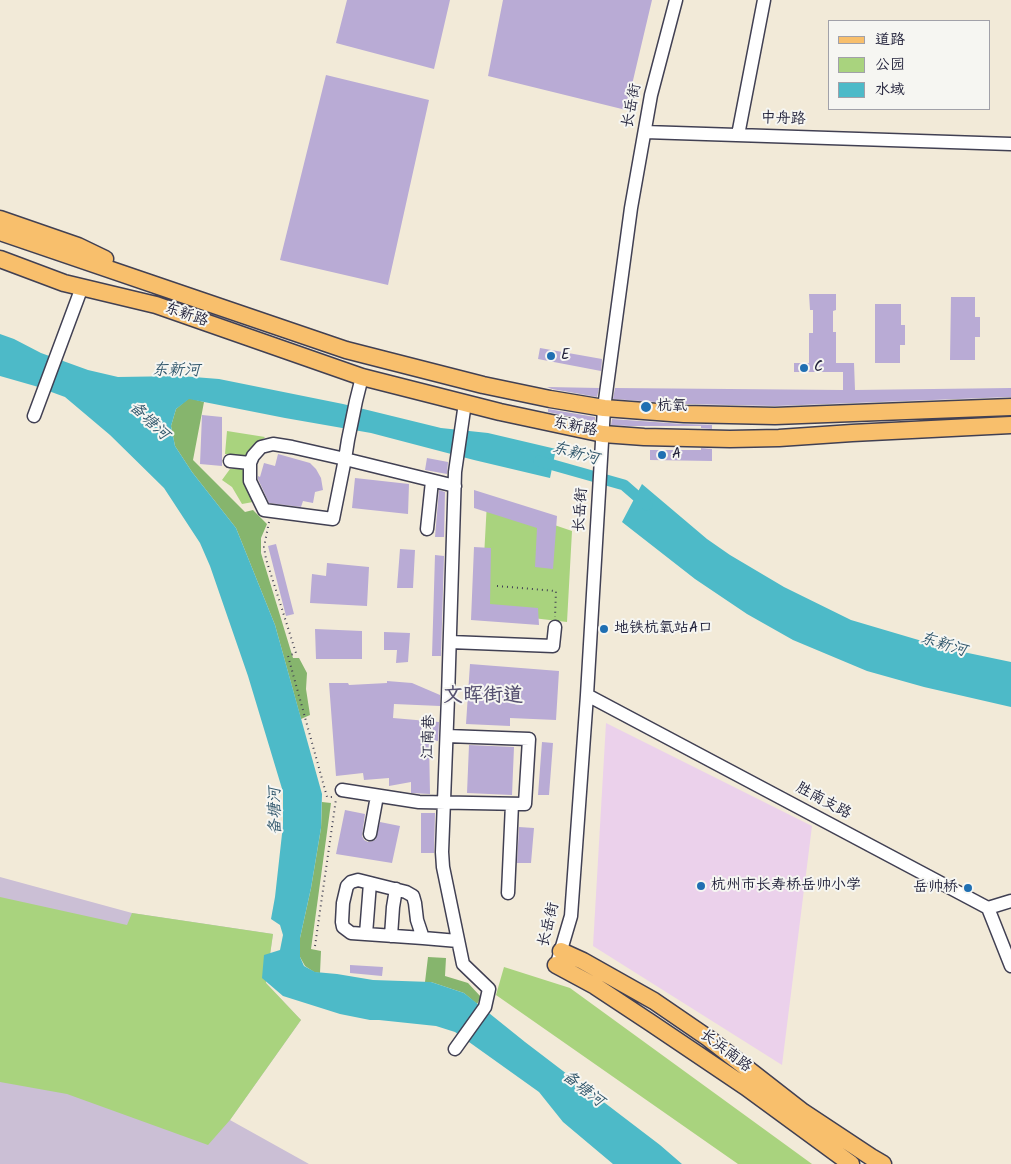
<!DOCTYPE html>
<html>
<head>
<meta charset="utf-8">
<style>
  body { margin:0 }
  #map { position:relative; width:1011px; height:1164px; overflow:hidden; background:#f2ead8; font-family:Kalam,"LXGW WenKai TC",sans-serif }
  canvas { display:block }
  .legend { position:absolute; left:828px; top:20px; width:162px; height:90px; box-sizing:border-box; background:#f6f6f2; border:1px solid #a1a1a9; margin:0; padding:6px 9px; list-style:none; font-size:15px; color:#22223b }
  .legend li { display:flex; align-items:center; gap:10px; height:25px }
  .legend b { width:25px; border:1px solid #a1a1a9 }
</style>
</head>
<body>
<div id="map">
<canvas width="1011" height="1164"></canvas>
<ul class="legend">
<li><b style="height:6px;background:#f8bf6c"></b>道路</li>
<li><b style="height:14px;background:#a9d37e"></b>公园</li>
<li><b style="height:14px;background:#4dbac8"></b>水域</li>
</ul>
</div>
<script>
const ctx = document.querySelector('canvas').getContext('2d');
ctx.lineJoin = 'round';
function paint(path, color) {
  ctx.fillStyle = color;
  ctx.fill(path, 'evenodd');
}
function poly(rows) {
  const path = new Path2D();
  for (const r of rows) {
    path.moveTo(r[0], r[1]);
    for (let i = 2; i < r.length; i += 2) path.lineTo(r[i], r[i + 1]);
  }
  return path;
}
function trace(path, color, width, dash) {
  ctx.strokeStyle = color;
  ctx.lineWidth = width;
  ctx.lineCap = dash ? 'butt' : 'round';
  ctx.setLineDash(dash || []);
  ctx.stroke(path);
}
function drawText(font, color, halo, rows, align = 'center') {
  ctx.font = font + ' Kalam,"LXGW WenKai TC",sans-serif';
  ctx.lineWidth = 4;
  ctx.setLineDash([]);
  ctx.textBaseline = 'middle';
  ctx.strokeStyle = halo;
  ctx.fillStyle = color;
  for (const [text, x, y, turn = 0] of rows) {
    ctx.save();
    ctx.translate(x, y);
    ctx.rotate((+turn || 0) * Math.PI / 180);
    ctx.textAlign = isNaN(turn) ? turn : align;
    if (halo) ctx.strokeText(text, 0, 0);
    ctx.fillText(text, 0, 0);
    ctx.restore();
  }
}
const built = poly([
  [606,723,812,826,782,1065,593,946]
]);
const industrial = poly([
  [0,877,132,913,273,934,266,983,301,1020,230,1120,309,1164,0,1164]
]);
const green = poly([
  [227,431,265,437,247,457,225,454],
  [230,469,244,469,253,502,242,504,232,487,222,480],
  [487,502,572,531,567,622,481,612],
  [0,897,127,925,132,913,273,934,266,983,301,1020,230,1120,208,1145,67,1094,0,1082],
  [504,967,570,988,812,1164,738,1164,496,995]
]);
const forest = poly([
  [189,398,204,402,193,460,245,512,253,510,267,524,261,538,261,553,293,658,299,658,307,673,306,689,310,715,301,719,275,625,236,528,192,472,175,446,171,426,176,409],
  [322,802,331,803,311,949,321,951,320,973,314,972,305,966,300,957,300,938,311,888,321,828],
  [428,957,446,958,445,976,468,983,481,997,477,1004,464,993,431,982,425,982]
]);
const water = poly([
  [0,334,14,339,41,353,88,370,118,377,181,376,219,379,343,404,441,428,488,433,556,449,550,478,474,460,371,433,285,418,189,399,176,409,171,426,175,446,192,472,236,528,275,625,322,794,321,828,311,888,300,938,300,957,304,966,315,972,337,974,373,980,431,982,464,993,525,1042,660,1145,682,1164,613,1164,563,1122,539,1092,455,1032,436,1026,379,1020,370,1020,340,1014,283,996,262,978,264,955,280,950,283,935,280,925,271,919,275,897,283,825,283,792,248,676,210,566,200,543,164,488,110,435,65,397,35,386,0,376],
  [642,484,707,539,730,555,784,587,851,620,949,649,1011,662,1011,707,924,687,867,671,793,640,747,614,695,579,622,522]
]);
const canal = poly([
  [539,461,624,485,647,505]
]);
const building = poly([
  [347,0,450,0,434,69,336,43],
  [503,0,652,0,626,110,488,76],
  [326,75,429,100,388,285,280,260],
  [809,294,836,294,836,310,833,311,833,332,836,332,836,363,854,363,855,390,1011,388,1011,397,775,406,684,404,613,399,615,388,843,390,843,372,794,372,794,363,809,363,809,333,813,333,813,310,810,310],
  [951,297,975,297,975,317,980,317,980,337,975,337,975,360,950,360],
  [875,304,901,304,901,325,905,325,905,345,900,345,900,363,875,363],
  [540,348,602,359,601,373,601,371,538,359],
  [547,387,599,388,597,397,552,389],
  [548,409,595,417,595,422,548,412],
  [202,415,222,417,222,466,200,464],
  [612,419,683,424,723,425,712,425,712,429,701,428,701,426,629,426,611,425],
  [701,448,712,449,712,461,650,460,650,450,701,450],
  [278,454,310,463,316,469,321,478,323,490,315,492,313,503,303,501,301,507,269,503,258,479,258,476,260,477,264,463,275,466],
  [427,458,448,462,447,474,425,470],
  [355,478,409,484,408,514,352,508],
  [439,490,445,492,444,537,435,537],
  [474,490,557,516,553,569,535,567,537,528,474,508],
  [276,544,294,614,286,616,268,546],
  [474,547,491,548,490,604,538,608,539,625,471,620],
  [400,549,415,550,413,588,397,588],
  [435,555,444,556,441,656,432,656],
  [327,563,369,567,367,606,310,603,312,574,326,576],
  [315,629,362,631,362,659,316,659],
  [384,632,410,633,408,662,396,663,397,650,384,650],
  [470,664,559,671,556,720,510,718,510,726,466,724],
  [387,681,412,683,440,695,440,706,394,704,393,718,439,722,438,741,429,740,430,794,411,793,411,782,389,786,389,778,364,780,363,773,336,776,329,683,348,683,349,685,387,683],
  [542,742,553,743,549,795,538,795],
  [469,745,514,747,512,795,467,793],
  [345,810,365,814,362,836,364,840,368,842,373,841,376,839,380,822,400,826,392,863,336,854],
  [421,813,435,813,434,853,421,853],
  [519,827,534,828,531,863,517,863],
  [350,965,383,967,382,976,350,973]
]);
const path = poly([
  [269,522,264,547,266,559,296,653,288,656,327,797,333,797],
  [497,586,556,591,555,617],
  [315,946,336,799]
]);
const minor = poly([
  [645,132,1011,144],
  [738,135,764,0],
  [362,377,356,401,348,440,345,459,333,519,264,510,250,481,250,463,253,456,261,447,273,444,292,447,345,459,455,486],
  [34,416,82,287],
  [230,461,250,463],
  [427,529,432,481],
  [450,642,553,646,555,627],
  [587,695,988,908,1011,966],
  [342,790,419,802,525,804,529,739,447,736],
  [370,834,377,796],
  [508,893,512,804],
  [988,908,1011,901],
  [366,934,370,883],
  [391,936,393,907,396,889],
  [423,938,351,933,343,927,342,922,343,903,347,886,351,882,358,880,406,892,413,896,415,903,417,920,423,938,458,941],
  [558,960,571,916,587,695,604,408,631,208,651,95,676,0],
  [455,1049,485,1007,489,989,463,964,443,867,442,852,448,697,455,472,465,403]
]);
const major = poly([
  [0,219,78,246,105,259],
  [0,232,346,350,483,385,550,399,604,408,684,414,775,416,1011,407],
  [0,259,64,283,156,305,362,377,500,412,603,434,644,437,730,439,779,438,852,433,1011,425],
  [561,951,583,961,654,1001,708,1038,803,1112,871,1157,883,1164],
  [556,965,595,986,651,1023,746,1087,851,1164]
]);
const markers = [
  [551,356,5,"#1f6fb2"],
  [804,368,5,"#1f6fb2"],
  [646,407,6,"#1f6fb2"],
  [662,455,5,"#1f6fb2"],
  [604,629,5,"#1f6fb2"],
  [701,886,5,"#1f6fb2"],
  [968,888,5,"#1f6fb2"]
];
const streetNames = [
  ["长岳街",633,106,-79],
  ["中舟路",783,120,2],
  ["东新路",186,316,19],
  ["东新路",575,428,12],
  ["长岳街",582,510,-86],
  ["江南巷",430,737,-88],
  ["胜南支路",823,802,28],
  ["长岳街",550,925,-76],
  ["长浜南路",725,1052,37]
];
const poiNames = [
  ["E",561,356],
  ["C",814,368],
  ["杭氧",657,407],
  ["A",672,455],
  ["地铁杭氧站A口",614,629],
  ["杭州市长寿桥岳帅小学",711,886],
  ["岳帅桥",958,888,"right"]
];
const waterNames = [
  ["东新河",176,372,1],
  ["备塘河",148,422,43],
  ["东新河",575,455,15],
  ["东新河",943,646,17],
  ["备塘河",277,811,-91],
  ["备塘河",582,1090,38]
];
const districtNames = [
  ["文晖街道",483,698]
];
paint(built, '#ebd1eb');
paint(industrial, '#cbbfd5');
paint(green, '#a9d37e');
paint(forest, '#86b56d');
paint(water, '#4dbac8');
trace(canal, '#4dbac8', 11);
paint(building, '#b9abd5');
trace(minor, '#414053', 15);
trace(major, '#414053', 19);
trace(path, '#414053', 2, [1, 4]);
trace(minor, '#fff', 12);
trace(major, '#f8bf6c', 16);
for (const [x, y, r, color] of markers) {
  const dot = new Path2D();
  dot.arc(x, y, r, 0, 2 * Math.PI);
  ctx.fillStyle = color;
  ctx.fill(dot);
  trace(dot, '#f6f6f2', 2);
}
drawText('15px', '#22223b', '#f6f6f2', streetNames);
drawText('15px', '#22223b', '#f6f6f2', poiNames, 'left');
drawText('italic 16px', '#31576c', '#f6f6f2', waterNames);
drawText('bold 20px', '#575271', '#f6f6f2', districtNames);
</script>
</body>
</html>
